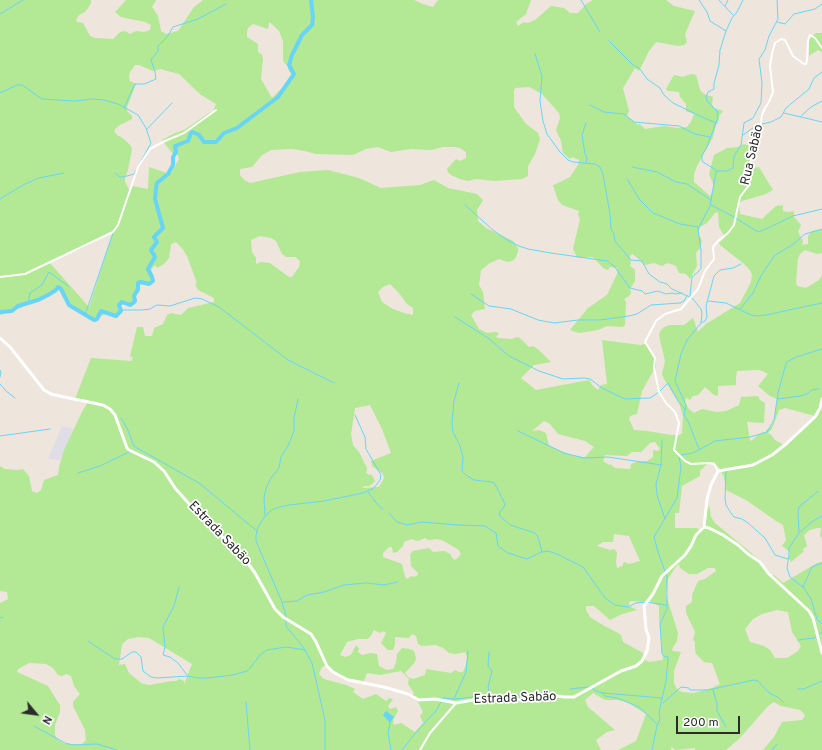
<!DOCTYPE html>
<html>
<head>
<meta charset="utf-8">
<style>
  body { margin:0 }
  #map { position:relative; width:822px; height:750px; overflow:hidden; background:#eee5dc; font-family:Overpass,sans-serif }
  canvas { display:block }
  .north { position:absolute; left:16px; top:694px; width:40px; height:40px; -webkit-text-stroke:3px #fff; paint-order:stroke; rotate:119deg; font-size:11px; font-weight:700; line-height:16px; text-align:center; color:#2b2b2b }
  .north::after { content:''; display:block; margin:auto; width:14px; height:18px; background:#2b2b2b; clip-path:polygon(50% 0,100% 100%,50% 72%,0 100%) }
  .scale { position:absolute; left:676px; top:716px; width:64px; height:18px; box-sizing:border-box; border:2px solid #2b2b2b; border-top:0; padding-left:5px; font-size:12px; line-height:14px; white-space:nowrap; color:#2b2b2b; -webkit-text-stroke:3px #fff; paint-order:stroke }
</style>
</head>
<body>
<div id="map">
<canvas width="822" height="750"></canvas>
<div class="north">N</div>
<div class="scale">200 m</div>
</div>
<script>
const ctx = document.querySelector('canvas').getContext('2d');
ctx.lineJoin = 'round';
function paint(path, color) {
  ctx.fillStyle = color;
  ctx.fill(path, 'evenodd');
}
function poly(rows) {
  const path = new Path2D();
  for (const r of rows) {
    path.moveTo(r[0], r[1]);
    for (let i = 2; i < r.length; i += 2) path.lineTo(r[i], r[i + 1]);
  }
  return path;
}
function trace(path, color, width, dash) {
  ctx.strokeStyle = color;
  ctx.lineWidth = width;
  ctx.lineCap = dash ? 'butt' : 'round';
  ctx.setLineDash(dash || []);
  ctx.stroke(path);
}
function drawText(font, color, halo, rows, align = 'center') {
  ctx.font = font + ' Overpass,sans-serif';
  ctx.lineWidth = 3.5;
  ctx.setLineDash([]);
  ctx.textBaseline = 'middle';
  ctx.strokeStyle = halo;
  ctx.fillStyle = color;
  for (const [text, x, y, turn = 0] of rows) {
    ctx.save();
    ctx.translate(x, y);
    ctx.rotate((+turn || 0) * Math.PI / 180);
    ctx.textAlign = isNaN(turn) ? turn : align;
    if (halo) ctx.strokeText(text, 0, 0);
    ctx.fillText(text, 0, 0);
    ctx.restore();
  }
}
const industrial = poly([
  [62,426,74,429,60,460,48,459]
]);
const green = poly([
  [0,0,91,0,91,3,88,8,85,12,79,15,76,20,77,22,83,23,90,36,95,38,113,39,120,32,125,31,130,34,136,31,144,32,150,30,151,25,145,22,121,17,115,12,126,0,156,0,152,7,158,16,161,31,166,34,178,31,194,7,203,0,414,0,423,4,433,7,438,0,531,0,526,14,516,22,518,26,524,22,528,23,535,20,551,6,564,8,570,13,578,13,586,4,593,0,666,0,674,6,695,11,685,34,687,42,684,45,678,46,656,42,649,51,639,71,635,68,623,88,629,111,627,116,638,125,640,124,645,129,664,126,678,128,687,127,691,122,694,114,686,111,686,104,680,97,679,92,669,91,666,90,667,87,674,75,683,77,691,74,696,75,700,90,704,94,713,97,712,104,714,108,723,111,719,116,719,120,716,125,713,137,697,166,694,174,694,182,710,196,713,190,713,184,709,174,714,155,727,148,738,147,744,144,747,145,753,148,752,168,759,167,773,190,766,194,742,201,739,204,740,214,762,219,776,206,783,205,783,211,787,212,794,211,794,217,801,225,798,232,803,241,802,245,808,244,808,236,812,231,822,229,822,253,817,254,805,250,800,254,798,258,796,282,797,286,806,288,819,280,822,275,822,538,820,536,821,528,817,528,810,530,804,535,807,546,802,550,804,551,791,562,789,558,790,552,782,546,786,540,783,525,776,521,746,500,726,490,724,477,720,469,714,462,706,465,700,471,700,476,682,486,679,513,675,513,675,528,697,528,699,530,702,526,709,505,711,517,715,523,761,561,772,575,774,575,783,583,817,563,822,562,822,750,763,750,774,737,782,722,802,720,805,716,804,714,800,710,781,706,774,702,768,706,739,739,726,750,695,750,695,748,676,750,671,747,671,750,618,750,636,741,646,714,627,702,618,700,605,700,593,693,585,700,588,707,615,730,607,732,596,740,601,750,0,750,0,603,8,599,7,592,0,591,0,466,5,469,17,470,23,469,29,476,32,491,37,493,41,490,44,480,58,475,59,467,64,450,82,412,89,400,75,399,91,358,131,361,133,358,130,356,137,327,143,327,145,336,152,336,154,328,163,324,167,315,171,313,181,315,188,308,214,302,214,298,198,290,195,284,197,283,187,256,182,248,176,242,171,244,169,258,164,264,157,268,155,265,151,270,153,280,152,283,148,285,140,284,140,292,135,295,134,304,129,305,121,303,121,312,117,317,111,313,106,313,101,316,97,320,95,320,94,318,71,305,64,299,62,291,58,290,46,297,13,311,0,315],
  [269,22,273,25,279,31,283,41,283,59,284,63,288,66,288,69,293,77,272,98,261,79,263,59,262,55,258,52,258,44,247,37,247,32,248,28,253,24,268,29],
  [135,65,139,65,153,71,160,69,179,74,201,95,216,104,213,111,209,113,184,130,175,133,162,140,173,154,178,155,179,159,171,173,168,171,167,173,149,167,148,189,132,186,130,191,125,182,125,178,128,170,132,149,131,146,124,139,117,135,114,131,118,126,132,119,132,116,127,111,127,107,136,84,130,81,129,78,130,72],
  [529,87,542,94,559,113,560,118,556,130,561,141,563,153,570,159,572,157,579,160,578,165,570,177,556,184,553,185,558,200,562,205,579,211,578,215,580,219,573,249,577,257,580,258,592,257,595,259,603,268,608,270,610,267,617,268,617,274,607,295,588,308,570,330,579,333,598,330,607,326,623,327,625,325,626,302,624,299,629,296,631,293,630,289,635,281,635,270,630,266,631,263,630,256,632,254,635,256,645,265,654,263,662,266,667,263,674,265,676,266,679,273,686,274,690,279,697,266,696,254,697,251,699,250,702,241,698,233,700,227,707,223,715,213,718,212,719,227,725,237,719,243,720,245,743,263,749,269,752,274,751,282,740,303,706,324,698,332,693,318,684,325,670,325,664,327,661,330,659,334,660,340,665,361,662,374,664,379,679,403,683,416,682,433,680,435,671,435,647,431,634,430,629,419,630,416,637,414,642,391,656,366,656,359,654,355,646,344,640,345,602,340,607,384,601,385,598,390,593,386,589,380,536,390,521,378,534,365,551,362,539,350,533,346,529,347,521,339,518,337,511,339,498,338,496,337,499,333,495,332,487,333,479,329,471,315,475,311,485,309,483,292,479,285,481,270,490,263,499,259,507,262,512,261,515,259,518,252,518,248,513,241,486,228,478,221,477,210,483,200,477,194,448,188,434,180,420,185,381,188,359,178,328,170,300,172,250,183,244,180,240,175,240,169,252,167,262,155,271,150,292,149,305,151,316,154,353,155,366,149,378,147,391,152,411,149,431,150,443,147,455,147,460,148,466,152,466,158,460,161,456,159,447,169,448,172,451,175,460,179,468,181,476,179,495,181,522,179,528,176,528,166,535,154,540,139,538,133,526,124,514,107,514,91,515,88],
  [113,232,89,307,49,262,83,248],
  [260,236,271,238,276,241,282,254,286,257,295,257,300,261,299,267,292,277,289,277,270,263,261,262,256,264,256,258,252,252,251,240],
  [390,284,399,293,407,304,413,308,413,315,404,313,393,309,382,302,378,292,383,287],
  [755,370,760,370,768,374,758,386,770,396,777,399,774,420,771,427,766,430,766,433,764,432,758,435,752,440,750,441,747,422,764,423,765,403,760,400,758,396,741,397,739,405,726,411,717,412,702,409,694,413,689,409,685,402,686,398,690,400,693,396,698,395,705,387,714,395,718,396,718,386,736,385,736,377,737,371],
  [370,405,382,429,391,453,371,461,372,466,383,474,384,478,379,487,362,488,365,486,369,486,372,484,375,481,371,474,369,475,366,473,367,469,366,466,359,452,353,445,351,434,355,408],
  [785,408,815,416,787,445,782,444,775,440,771,435,768,433,772,429,779,410],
  [544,421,550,424,558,434,585,441,594,447,585,457,582,457,571,455,549,446,546,433,539,430,532,431],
  [655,442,660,449,658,451,653,450,653,457,647,461,638,461,631,464,630,469,615,468,610,464,609,465,603,461,605,455,627,456,632,452,641,452,650,443],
  [614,534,629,536,640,561,629,564,624,562,622,566,617,568,616,562,617,552,614,549,610,550,597,546,603,542,613,542],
  [425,538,428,540,437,539,444,541,459,550,461,554,458,558,454,560,450,554,444,551,433,552,429,548,413,551,410,554,411,566,418,573,418,575,414,577,411,576,407,579,405,577,402,564,383,557,383,553,389,547,392,547,393,553,397,552,403,546,404,542,411,539,418,541],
  [679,564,680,568,689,574,697,574,708,568,715,568,716,571,705,579,698,581,692,595,692,602,686,606,686,613,695,632,693,640,695,642,695,649,696,654,704,662,712,663,720,684,712,688,694,693,682,692,677,689,674,683,674,671,681,652,673,651,672,649,677,641,678,633,666,595,668,579,675,568],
  [648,600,659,606,659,619,663,660,649,662,645,660,643,653,623,642,621,635,618,633,601,624,590,617,586,610,586,606,594,606,610,620,622,614,637,610,629,606,629,602,632,601,646,602],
  [777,610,788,612,792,632,801,646,798,651,787,658,775,658,770,650,764,646,750,642,745,629,753,619,762,614],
  [374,630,380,633,384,631,386,633,381,643,388,650,393,650,395,644,395,637,409,638,412,634,416,636,418,644,422,646,436,645,443,648,449,653,456,654,465,652,467,656,466,665,463,672,459,672,455,670,451,673,426,669,425,675,413,679,408,677,405,673,415,662,416,658,414,651,410,649,402,648,397,654,396,663,393,669,387,670,379,666,377,654,371,653,362,655,358,652,359,648,356,645,351,655,345,657,340,655,347,642,358,639,367,639,370,637],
  [138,637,149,638,192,664,184,684,184,681,179,679,176,681,172,681,149,685,141,683,129,673,125,664,119,665,122,644,128,639],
  [29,663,46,664,53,668,58,675,62,676,66,674,71,676,74,686,80,694,73,702,73,706,85,730,86,740,82,744,65,744,58,740,55,735,55,725,60,712,60,705,56,699,48,686,17,672,18,669],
  [326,665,336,674,346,678,364,681,367,673,380,675,401,671,409,679,408,684,414,693,412,696,416,698,423,712,420,716,423,723,415,732,401,723,394,725,393,723,394,718,398,711,396,707,390,709,388,706,393,699,389,698,386,701,376,694,363,699,353,692,355,689,346,685,324,679,319,674,322,667],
  [816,33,822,33,822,52,818,50,809,56,809,41,811,37]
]);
const water = poly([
  [386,711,394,717,390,723,383,715]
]);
const stream = poly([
  [581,0,600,32],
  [699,0,707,12,710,21,726,31],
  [719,0,733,15],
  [725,6,728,0],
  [0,14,23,0],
  [777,22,785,24,794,14,815,9,822,4],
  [609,41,632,64,640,69,647,79,660,88,664,95,673,103,704,118,716,123],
  [535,54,542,76,540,101,543,121,547,134,560,152,568,160,573,162,595,164,600,167,603,174,610,214,611,229,614,234,615,241,631,260,642,261,649,274,660,282,667,284,672,289,692,298,701,309,702,314,701,323,687,340,681,354,675,381,686,405,684,415,688,421,699,449],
  [0,93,17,85,22,85,42,99,75,101,92,99,104,100,118,104,138,115,146,128,151,143,134,174,123,177,120,177,115,173],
  [590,105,604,112,624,114,634,122,679,126,695,134,710,137],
  [124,108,135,84,144,84,156,79,155,72,151,60,158,51,158,46,167,37,173,27,198,19,226,4],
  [784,113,822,122],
  [801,116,811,107,822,101],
  [586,123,582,135,585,154,587,158,586,163],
  [147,129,172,103],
  [743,135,757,125,771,122,781,117,786,108,809,89,814,78,822,72],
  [632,167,657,172,676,182,687,184,711,200],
  [716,170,703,162,702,160,702,155,707,147,718,117,717,111,707,101,706,97,708,92,714,89,714,83,719,65,720,50,726,31,732,18,737,12,743,0],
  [716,171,727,171,733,168,734,156,741,145,744,123,753,118,761,103,762,83,759,59,765,50,769,36,778,19,777,0],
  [627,179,640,200,653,213,680,224,698,227],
  [0,199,23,185,39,178,64,173],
  [465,205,494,231,509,241,519,246,528,249,551,253,607,261,614,266,630,288,642,291,645,294,658,291,666,294,673,293,675,294,682,293],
  [711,205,734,217,758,232,766,229,793,216,822,209],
  [471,294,489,306,511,309,538,320,554,323,578,320,600,320,629,316,637,314,651,305,680,303,684,301,687,296],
  [690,296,692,277,699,271,701,268,701,250,698,229,710,206,716,172],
  [708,301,726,303,751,315,757,316,766,315,822,303],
  [28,303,30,293,42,285,49,272,68,286],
  [740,309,753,293,761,276,774,256,792,245,805,234,822,229],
  [121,310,141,310,150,309,157,305,170,306,195,298,202,299,219,307,288,360,334,383],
  [85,315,113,233],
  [455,317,488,338,509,356,539,371,563,379,584,378,590,379,602,388,625,399,650,398,659,392,668,383,678,401,685,409],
  [701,323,705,321,707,317,706,306,714,276,720,270,733,268,741,264],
  [0,370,1,373,0,377],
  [459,383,454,401,452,423,453,432,460,446,463,457,462,471,467,476,474,480,492,482,495,484,505,504,504,507,500,512,499,515,510,525,535,533,538,537,542,552],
  [0,384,6,391,15,398],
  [778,399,800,396,807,394,812,390,819,389],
  [121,418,127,428,134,446,137,448,199,483,257,531],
  [518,431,564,453,584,458,608,457,661,465],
  [0,436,50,429],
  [662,440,661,465,656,484,657,495,665,519],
  [726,470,725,499,726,505,731,513,734,517,742,519,748,523,765,538,775,555,788,559],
  [78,473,100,466,131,451],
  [368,492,377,504,383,509],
  [389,513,397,522,407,525,421,522,458,525,485,526,496,533,498,546,508,553,527,559,541,552,548,551,557,554,583,567,605,598,615,605,628,607,636,603,646,602,666,605],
  [265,515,264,498,266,488,271,478,279,468,281,457,288,446,294,431,294,418,298,399],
  [822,516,813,521,799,533,789,548,789,555,787,568,790,577,804,588,811,599,817,619,822,624],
  [799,532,798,512,799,507,818,491],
  [179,587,174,606,163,627,165,647,163,655,170,657,178,663,187,675],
  [803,587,812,567,822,563],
  [283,602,297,601,307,595,324,592,344,585,366,583,384,585,397,582],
  [0,618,3,617],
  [798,640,814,638,822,632],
  [88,641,115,659,122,659,132,652,136,652,141,657,143,671,151,677,157,678,188,676,198,678,207,678,233,675,247,671,250,668,260,655,267,650,286,647,305,650],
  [489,652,488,666,492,671,488,687,490,695],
  [592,688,596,691,603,693,662,698],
  [570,689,589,687],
  [798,689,804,689,822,681],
  [713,690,717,704,717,711,726,727],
  [602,693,605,696,617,698,639,707,657,724],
  [454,699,466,672,468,651],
  [246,702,250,750],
  [663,703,681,687,689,688,690,690,708,690,754,680,758,681,768,692,779,698,784,703],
  [390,723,388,733,391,750],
  [34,726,65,743,73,745,97,744,117,750],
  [325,750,325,720,312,663,303,647,286,626,286,616,282,602,256,541,256,536,258,527,263,519,270,511,276,508,289,505,324,501,363,493,374,488,380,480,381,475,366,449,365,437,355,415],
  [402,750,419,729,436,711,443,698,455,699,482,696,501,697,515,695,531,696,538,693,549,691],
  [652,750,657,726,660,719,659,712,666,681,668,659,668,657,664,656,662,654,660,624,667,609,667,577,658,552,654,537,677,498,681,467,679,457,681,455,693,453,715,441,750,437,767,432,774,420,778,393,785,367,787,362,796,357,822,349],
  [772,750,777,744]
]);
const river = poly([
  [0,312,12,311,18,306,38,300,48,295,56,290,58,287,61,289,69,305,94,320,97,319,101,311,116,316,121,311,119,305,122,302,130,305,133,303,135,301,134,296,138,289,138,283,141,282,149,284,153,281,152,277,148,269,155,257,151,250,157,242,154,237,163,228,155,199,156,188,157,183,168,174,173,165,173,157,176,152,175,146,188,141,191,133,193,132,199,135,204,142,216,142,224,133,237,128,278,97,294,74,289,65,292,55,302,35,312,25,313,18,311,0]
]);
const minor = poly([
  [0,277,25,274,113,232,118,225,138,167,150,149,165,141,184,133,216,110],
  [718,471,714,464,709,463,691,464,685,461,674,450,679,423,675,412,666,403,659,392,654,368,655,358,645,342,656,321,665,314,681,309,698,289,705,271,714,259,713,247,718,241,728,233,734,225,740,197,749,185,751,156,760,129,762,115,765,108,769,102,773,92,770,66,772,53,775,43,781,39,785,40,793,56,804,64,806,64,807,60,808,40,810,35,815,38,822,48],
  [420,750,430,733,456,703]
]);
const tertiary = poly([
  [0,338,10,347,44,390,51,394,64,397,103,405,110,409,115,415,127,448,129,450,154,462,164,471,175,488,190,505,207,519,217,532,242,555,255,573,275,609,283,617,311,634,316,642,327,666,333,672,348,680,384,687,408,694,419,700,435,699,456,703,479,699,528,700,551,695,564,697,574,697,621,671,636,666,642,661,647,651,649,638,646,629,644,606,653,594,662,576,685,555,691,546,696,535,704,527],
  [704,527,707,499,711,485,718,471,753,465,772,455,786,444,815,417,820,408,822,399],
  [704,527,709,528,723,535,738,545,748,554,760,562,769,574,809,611,813,618,822,653]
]);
const streetNames = [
  ["Rua Sabäo",753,155,-77],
  ["Estrada Sabäo",219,534,46],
  ["Estrada Sabäo",515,699,-2]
];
paint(industrial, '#dfdde6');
paint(green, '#b3e894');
paint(water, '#68d5f7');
trace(stream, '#68d5f7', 1);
trace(river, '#68d5f7', 4);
trace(minor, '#fff', 2);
trace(tertiary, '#fff', 3);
drawText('13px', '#2b2b2b', '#fff', streetNames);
</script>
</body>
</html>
